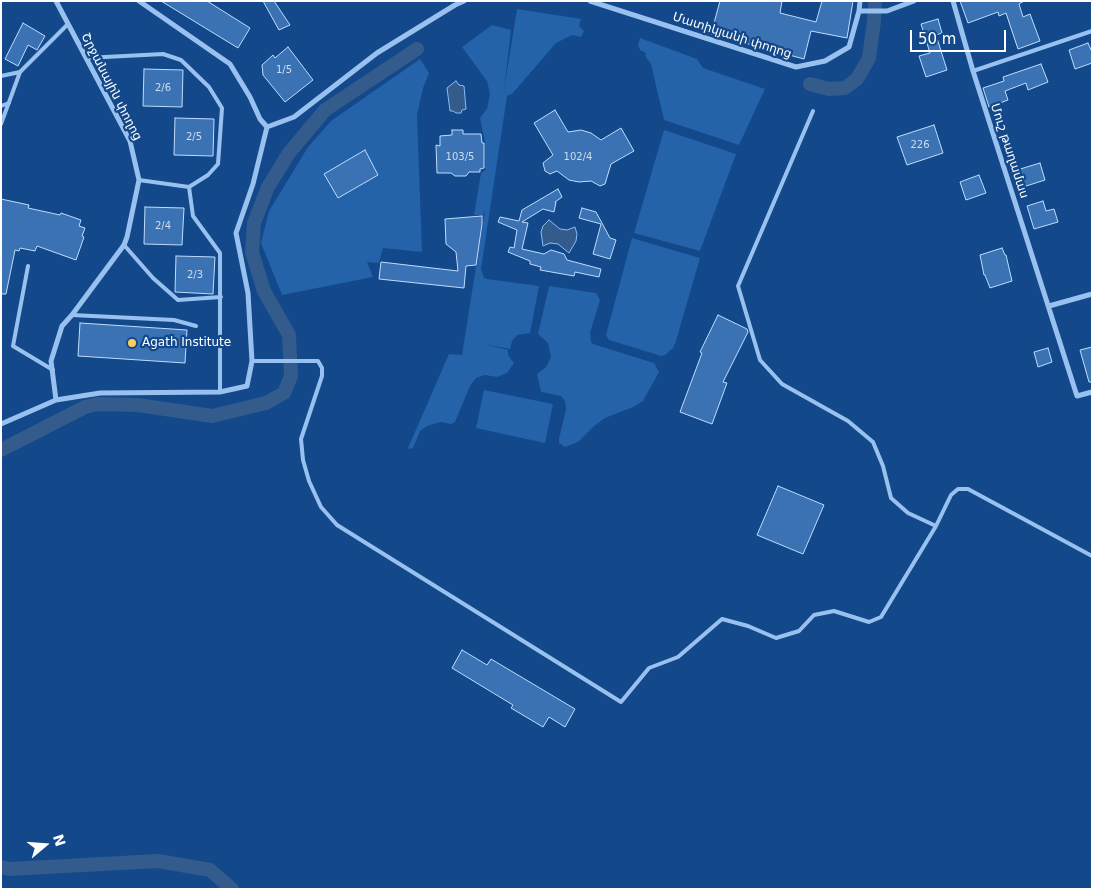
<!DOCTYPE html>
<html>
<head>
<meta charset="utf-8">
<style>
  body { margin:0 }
  #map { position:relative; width:1093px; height:890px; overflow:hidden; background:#13488a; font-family:"DejaVu Sans",sans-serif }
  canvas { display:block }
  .frame { position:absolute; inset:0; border:2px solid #fff; pointer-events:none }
  .north { position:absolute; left:20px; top:820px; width:50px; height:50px; -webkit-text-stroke:4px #13488a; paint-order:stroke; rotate:72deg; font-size:14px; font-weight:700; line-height:20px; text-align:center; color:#fff }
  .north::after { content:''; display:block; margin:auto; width:18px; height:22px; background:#fff; clip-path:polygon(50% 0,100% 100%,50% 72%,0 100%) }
  .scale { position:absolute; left:910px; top:30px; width:96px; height:22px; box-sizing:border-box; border:2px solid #fff; border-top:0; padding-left:6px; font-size:15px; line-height:18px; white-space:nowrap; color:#fff; -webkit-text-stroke:4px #13488a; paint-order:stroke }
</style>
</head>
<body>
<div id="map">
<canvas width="1093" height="890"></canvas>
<div class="frame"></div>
<div class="north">N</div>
<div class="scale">50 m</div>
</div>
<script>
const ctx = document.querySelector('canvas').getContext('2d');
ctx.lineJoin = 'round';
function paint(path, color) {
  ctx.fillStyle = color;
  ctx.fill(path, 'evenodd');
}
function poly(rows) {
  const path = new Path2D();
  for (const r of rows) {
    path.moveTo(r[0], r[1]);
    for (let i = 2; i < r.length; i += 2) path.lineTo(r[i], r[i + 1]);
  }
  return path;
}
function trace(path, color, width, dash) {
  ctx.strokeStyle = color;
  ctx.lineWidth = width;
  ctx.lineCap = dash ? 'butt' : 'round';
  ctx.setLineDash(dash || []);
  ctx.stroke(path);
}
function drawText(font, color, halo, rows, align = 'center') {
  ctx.font = font + ' "DejaVu Sans","Noto Sans Armenian",sans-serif';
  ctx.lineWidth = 4.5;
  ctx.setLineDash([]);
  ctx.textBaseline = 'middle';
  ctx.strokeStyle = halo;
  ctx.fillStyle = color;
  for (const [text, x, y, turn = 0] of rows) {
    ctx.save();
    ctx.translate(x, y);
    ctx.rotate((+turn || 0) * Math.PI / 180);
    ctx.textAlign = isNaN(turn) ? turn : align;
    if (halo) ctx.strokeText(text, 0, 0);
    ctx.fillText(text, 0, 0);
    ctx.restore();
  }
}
const green = poly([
  [517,9,581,19,579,26,584,31,581,37,572,35,556,43,512,94,507,96,481,269,484,278,487,279,539,286,530,333,517,335,512,341,510,349,483,344,508,350,508,355,514,363,507,373,497,377,485,375,476,378,470,386,455,422,451,424,441,422,427,426,420,431,413,448,409,449,408,448,449,354,462,355,485,210,483,215,474,215,481,173,485,170,485,142,480,118,487,109,490,94,487,81,462,47,492,25,511,30,504,90],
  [640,38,697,59,703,68,765,89,739,145,664,120,651,64,645,56,646,53,640,50,638,45],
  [420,59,429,73,423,88,417,115,422,252,383,248,379,263,367,262,373,277,282,295,261,243,269,211,308,147,331,121],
  [664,130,736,154,700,251,634,233],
  [632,238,700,258,676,341,673,348,665,355,661,356,616,342,609,340,606,335],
  [549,286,596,293,600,300,590,333,591,342,593,344,654,363,659,372,643,401,633,407,605,418,594,426,578,442,565,447,559,443,559,439,566,409,565,401,561,396,541,392,537,374,546,367,551,357,548,343,538,334],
  [484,390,553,404,545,443,476,428]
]);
const water = poly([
  [456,81,459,85,464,86,466,109,462,110,461,113,456,113,453,111,450,111,447,88,456,81],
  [549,220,560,229,567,230,575,227,577,234,576,241,569,253,558,244,550,243,543,246,541,232,543,226,549,220]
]);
const canal = poly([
  [810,84,829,89,845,88,857,79,869,58,874,21,875,1],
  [1,450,85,407,97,404,138,405,212,416,266,403,284,393,291,376,289,335,264,291,252,252,254,223,268,187,289,153,325,110,417,49],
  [1,867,10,869,158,861,210,870,232,889]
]);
const building = poly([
  [161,1,207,1,250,28,238,48,161,1],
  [263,1,274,1,290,25,279,30,263,1],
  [720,1,782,1,780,13,816,22,822,1,853,1,847,38,811,31,804,59,711,34,720,1],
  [960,1,1024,1,1019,4,1023,17,1030,14,1040,41,1018,49,1006,13,999,16,998,12,968,23,960,1],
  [938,19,942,33,936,35,947,70,926,77,919,56,930,53,921,24,938,19],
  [23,23,45,36,37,50,28,45,18,66,5,59,23,23],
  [1088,43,1092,52,1092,63,1075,69,1069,50,1088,43],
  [288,47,313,80,285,102,263,75,262,65,273,55,275,58,288,47],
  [1041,64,1048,82,1028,90,1026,83,1005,91,1008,100,989,107,983,88,1004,81,1003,77,1041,64],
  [144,69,183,70,182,107,143,106,144,69],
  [555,110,568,132,581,130,591,133,601,140,621,128,634,151,611,164,605,184,600,186,591,181,579,182,569,180,557,171,550,174,545,171,543,163,553,155,534,123,555,110],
  [175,118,214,119,213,156,174,155,175,118],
  [934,125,943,153,907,165,897,137,934,125],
  [452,130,463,130,463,134,481,134,482,143,484,143,484,168,480,169,480,172,469,172,466,176,455,176,451,173,437,173,436,145,440,146,440,136,452,135,452,130],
  [365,150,378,175,338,198,324,174,365,150],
  [1040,163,1045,180,1023,187,1017,170,1040,163],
  [979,175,986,193,966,200,960,182,979,175],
  [558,189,562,197,555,202,556,202,554,212,543,209,522,222,528,223,522,249,544,254,551,250,564,254,567,260,601,269,599,277,575,272,574,276,540,270,541,267,530,264,530,261,508,252,510,247,514,248,517,230,498,222,500,217,519,221,522,210,558,189],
  [1,199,29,205,28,208,60,215,61,213,81,220,79,226,85,228,82,236,84,237,76,260,37,246,35,251,20,248,19,251,15,250,6,294,1,294,1,199],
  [1043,201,1046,211,1054,209,1058,222,1034,229,1027,206,1043,201],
  [145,207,184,208,182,245,144,244,145,207],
  [582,208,596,212,610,238,616,240,610,259,593,254,601,224,579,218,582,208],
  [482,216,482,224,476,265,466,266,464,288,379,279,381,262,458,271,456,252,446,244,445,219,482,216],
  [1002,248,1005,255,1006,255,1012,281,990,288,985,275,984,275,980,255,1002,248],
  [176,256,215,257,213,294,175,292,176,256],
  [718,315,747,329,748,332,723,382,727,383,712,424,680,412,702,353,700,352,718,315],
  [80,323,187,330,185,363,78,356,80,323],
  [1092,347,1092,382,1089,382,1080,350,1092,347],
  [1048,348,1052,362,1038,367,1034,352,1048,348],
  [778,486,824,505,803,554,757,535,778,486],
  [462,650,487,665,491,659,575,709,565,727,549,717,543,727,511,708,513,705,452,668,462,650]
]);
const lane = poly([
  [86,58,163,54,181,60,209,87,222,108,218,164,208,175,189,187,139,180],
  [973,71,1092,31],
  [1,76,20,72,68,24],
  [1,106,9,103],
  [813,111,738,286,760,360,782,384,848,421,873,442,883,466,891,498,908,513,936,526],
  [1,124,20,72],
  [189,187,193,216,220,253,220,392],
  [124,245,153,278,178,300,221,297],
  [28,266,13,346,53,370],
  [72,315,174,320,196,326],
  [252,361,318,361,322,368,322,376,301,439,303,460,309,481,321,507,337,525,621,702,649,668,678,657,722,619,748,626,776,638,799,631,814,615,834,611,869,622,881,617,936,526,951,495,958,489,968,489,1092,556]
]);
const street = poly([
  [56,1,130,141,139,180,127,237,124,245,72,315,62,326,51,361,56,400],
  [139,1,230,64,250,97,260,119,267,127],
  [590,1,796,67,825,61,849,47,859,11,860,1],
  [953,1,973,71,1077,396,1092,392],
  [859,11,887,11,914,1],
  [267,127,294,117,377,53,455,5,464,1],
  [1049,306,1092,294],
  [1,424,56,400,100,393,220,392,247,386,252,361,248,293,236,233,253,184,267,127]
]);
const markers = [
  [132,343,5,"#ffce59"]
];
const numberNames = [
  ["1/5",284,70],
  ["2/6",163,88],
  ["2/5",194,137],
  ["226",920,145],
  ["103/5",460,157],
  ["102/4",578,157],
  ["2/4",163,226],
  ["2/3",195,275]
];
const streetNames = [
  ["Մատիկյանի փողոց",732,36,18],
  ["Շրջանային փողոց",111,87,63],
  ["Մուշ թաղամաս",1009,151,72]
];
const poiNames = [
  ["Agath Institute",142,343]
];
paint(green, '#2462a9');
paint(water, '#335b8c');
trace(water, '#8bbcf4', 1);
trace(canal, '#335b8c', 14);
paint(building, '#3b72b4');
trace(building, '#c0dcfc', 1);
trace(lane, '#99c1f0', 4);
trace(street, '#99c1f0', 5);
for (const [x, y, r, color] of markers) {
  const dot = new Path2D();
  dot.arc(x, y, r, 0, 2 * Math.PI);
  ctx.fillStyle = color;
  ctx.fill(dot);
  trace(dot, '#13488a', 2);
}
drawText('10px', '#cedcec', null, numberNames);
drawText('12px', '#fff', '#13488a', streetNames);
drawText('12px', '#fff', '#13488a', poiNames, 'left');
</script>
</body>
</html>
